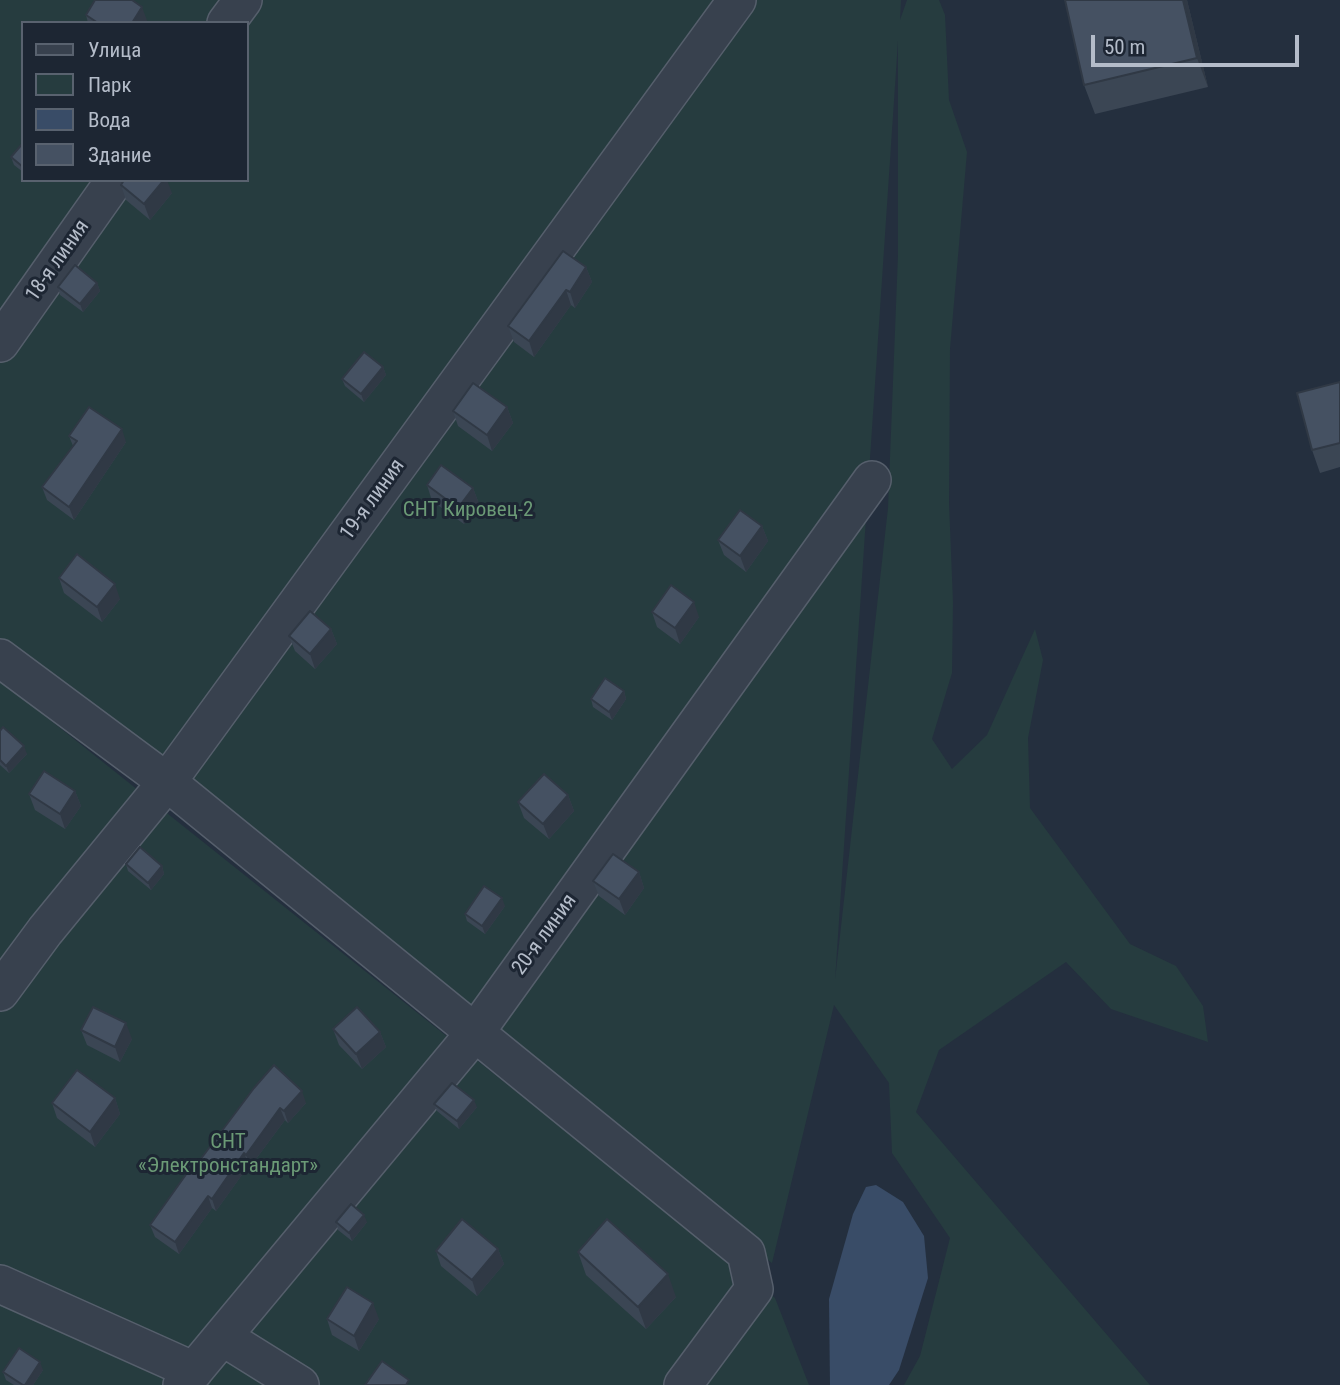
<!DOCTYPE html>
<html>
<head>
<meta charset="utf-8">
<style>
  body { margin:0 }
  #map { position:relative; width:1340px; height:1385px; overflow:hidden; background:#242f3e; font-family:"Roboto Condensed",sans-serif }
  canvas { display:block }
  .legend { position:absolute; left:21px; top:21px; width:228px; height:161px; box-sizing:border-box; background:#1d2633; border:2px solid #59626f; margin:0; padding:9px 12px; list-style:none; font-size:21px; color:#b4bcc9 }
  .legend li { display:flex; align-items:center; gap:14px; height:35px }
  .legend b { width:35px; border:2px solid #59626f }
  .scale { position:absolute; left:1091px; top:35px; width:208px; height:32px; box-sizing:border-box; border:4px solid #b4bcc9; border-top:0; padding-left:9px; font-size:21px; line-height:24px; white-space:nowrap; color:#b4bcc9; -webkit-text-stroke:5px #1d2633; paint-order:stroke }
</style>
</head>
<body>
<div id="map">
<canvas width="1340" height="1385"></canvas>
<ul class="legend">
<li><b style="height:9px;background:#38414e"></b>Улица</li>
<li><b style="height:19px;background:#263c3f"></b>Парк</li>
<li><b style="height:19px;background:#394c67"></b>Вода</li>
<li><b style="height:19px;background:#455162"></b>Здание</li>
</ul>
<div class="scale">50 m</div>
</div>
<script>
const ctx = document.querySelector('canvas').getContext('2d');
ctx.lineJoin = 'round';
function paint(path, color) {
  ctx.fillStyle = color;
  ctx.fill(path, 'evenodd');
}
function poly(rows) {
  const path = new Path2D();
  for (const r of rows) {
    path.moveTo(r[0], r[1]);
    for (let i = 2; i < r.length; i += 2) path.lineTo(r[i], r[i + 1]);
  }
  return path;
}
function trace(path, color, width, dash) {
  ctx.strokeStyle = color;
  ctx.lineWidth = width;
  ctx.lineCap = dash ? 'butt' : 'round';
  ctx.setLineDash(dash || []);
  ctx.stroke(path);
}
function drawText(font, color, halo, rows, align = 'center') {
  ctx.font = font + ' "Roboto Condensed",sans-serif';
  ctx.lineWidth = 6;
  ctx.setLineDash([]);
  ctx.textBaseline = 'middle';
  ctx.strokeStyle = halo;
  ctx.fillStyle = color;
  for (const [text, x, y, turn = 0] of rows) {
    ctx.save();
    ctx.translate(x, y);
    ctx.rotate((+turn || 0) * Math.PI / 180);
    ctx.textAlign = isNaN(turn) ? turn : align;
    if (halo) ctx.strokeText(text, 0, 0);
    ctx.fillText(text, 0, 0);
    ctx.restore();
  }
}
const green = poly([
  [0,0,901,0,900,20,907,0,939,0,945,15,949,100,967,152,950,349,949,503,953,602,952,673,932,739,952,769,987,735,1035,629,1043,660,1028,738,1030,808,1130,944,1176,966,1203,1006,1208,1042,1111,1009,1066,962,939,1050,916,1112,1150,1385,904,1385,920,1356,950,1238,892,1153,889,1083,834,1005,772,1263,0,645],
  [23,23,247,23,247,180,23,180],
  [898,41,898,255,888,508,835,980],
  [0,680,775,1298,809,1385,0,1385]
]);
const water = poly([
  [876,1185,903,1202,924,1236,928,1278,899,1370,889,1385,830,1385,829,1299,853,1214,866,1187]
]);
const minor = poly([
  [226,23,243,0],
  [0,343,115,180],
  [0,658,167,782,746,1253,754,1289,683,1385],
  [0,992,45,931,167,782,737,0],
  [0,1284,194,1371],
  [223,1337,300,1385],
  [182,1385,474,1034,872,480]
]);
const wall = poly([
  [1187,0,1208,87,1095,114,1084,85],
  [86,15,148,22,88,23],
  [23,143,23,172,14,165,11,157],
  [121,185,172,193,150,220,126,200],
  [586,267,592,282,575,308,571,305,534,357,514,342,508,326],
  [97,283,100,291,83,312,60,295,58,287],
  [383,367,386,375,364,402,345,386,342,379],
  [1340,382,1340,467,1320,473,1312,450],
  [507,407,513,423,492,451,458,426,453,411],
  [69,436,126,442,74,520,47,500,42,487,73,446],
  [427,485,473,488,479,504,464,524,432,501],
  [762,526,768,541,746,572,724,555,718,540],
  [59,578,120,599,102,622,64,593],
  [652,612,699,617,680,644,657,627],
  [331,629,337,644,315,669,295,651,289,636],
  [624,691,626,699,612,720,593,707,591,699],
  [0,731,27,754,9,773,0,765],
  [75,791,81,806,65,829,35,810,29,794],
  [568,795,574,811,549,839,524,818,518,802],
  [126,864,162,866,164,874,151,890,128,871],
  [639,872,644,888,625,915,599,896,593,881],
  [505,906,485,934,467,921,465,914],
  [333,1029,380,1032,386,1047,362,1069,339,1045],
  [81,1030,132,1039,120,1062,87,1045],
  [254,1088,306,1103,288,1123,285,1120,250,1167,249,1165,216,1211,212,1208,179,1254,155,1237,150,1225],
  [115,1098,120,1114,95,1147,57,1118,52,1103],
  [434,1104,477,1107,459,1129,437,1111],
  [336,1222,367,1222,352,1241,338,1230],
  [498,1249,504,1264,477,1296,441,1266,436,1251],
  [578,1252,676,1297,646,1329,586,1275],
  [327,1319,379,1319,359,1351,332,1335],
  [43,1370,33,1385,14,1385,6,1380,3,1372]
]);
const shadedWall = poly([
  [1183,0,1187,0,1208,87,1197,58],
  [142,7,148,23,132,23],
  [164,180,167,180,172,193,150,220,144,204],
  [586,267,592,282,575,308,570,292],
  [97,283,100,291,83,312,80,304],
  [566,290,571,305,534,357,529,341],
  [383,367,386,375,364,402,361,394],
  [507,407,513,423,492,451,487,435],
  [122,429,126,442,74,520,69,507],
  [473,488,479,504,464,524,458,508],
  [762,526,768,541,746,572,740,556],
  [115,584,120,599,102,622,97,607],
  [694,602,699,617,680,644,675,628],
  [331,629,337,644,315,669,310,654],
  [624,691,626,699,612,720,609,712],
  [24,746,27,754,9,773,6,766],
  [75,791,81,806,65,829,60,814],
  [568,795,574,811,549,839,543,824],
  [162,866,164,874,151,890,148,883],
  [639,872,644,888,625,915,619,899],
  [502,898,505,906,485,934,482,926],
  [126,1023,132,1039,120,1062,115,1047],
  [380,1032,386,1047,362,1069,356,1054],
  [302,1091,306,1103,288,1123,284,1111],
  [115,1098,120,1114,95,1147,90,1132],
  [474,1100,477,1107,459,1129,457,1121],
  [280,1108,285,1120,250,1167,246,1155],
  [244,1153,249,1165,216,1211,212,1199],
  [208,1196,212,1208,179,1254,175,1242],
  [364,1215,367,1222,352,1241,349,1233],
  [498,1249,504,1264,477,1296,472,1280],
  [668,1274,676,1297,646,1329,638,1307],
  [373,1303,379,1319,359,1351,354,1336],
  [40,1362,43,1370,33,1385,25,1385]
]);
const building = poly([
  [95,0,132,0,142,7,132,23,98,23,86,15,95,0],
  [1065,0,1183,0,1197,58,1084,85,1065,0],
  [23,143,23,167,11,157,23,143],
  [124,180,164,180,144,204,121,185,124,180],
  [563,251,586,267,570,292,566,290,529,341,508,326,563,251],
  [75,265,97,283,80,304,58,287,75,265],
  [364,352,383,367,361,394,342,379,364,352],
  [1340,382,1340,443,1312,450,1297,393,1340,382],
  [473,383,507,407,487,435,453,411,473,383],
  [89,407,122,429,69,507,42,487,77,441,69,436,89,407],
  [441,465,473,488,458,508,427,485,441,465],
  [740,510,762,526,740,556,718,540,740,510],
  [77,554,115,584,97,607,59,578,77,554],
  [671,585,694,602,675,628,652,612,671,585],
  [310,611,331,629,310,654,289,636,310,611],
  [605,678,624,691,609,712,591,699,605,678],
  [3,727,24,746,6,766,0,760,0,731,3,727],
  [44,771,75,791,60,814,29,794,44,771],
  [544,774,568,795,543,824,518,802,544,774],
  [140,847,162,866,148,883,126,864,140,847],
  [613,854,639,872,619,899,593,881,613,854],
  [484,886,502,898,482,926,465,914,484,886],
  [93,1007,126,1023,115,1047,81,1030,93,1007],
  [357,1007,380,1032,356,1054,333,1029,357,1007],
  [274,1065,302,1091,284,1111,280,1108,246,1155,244,1153,212,1199,208,1196,175,1242,150,1225,197,1159,200,1160,254,1088,274,1065],
  [77,1070,115,1098,90,1132,52,1103,77,1070],
  [452,1083,474,1100,457,1121,434,1104,452,1083],
  [351,1204,364,1215,349,1233,336,1222,351,1204],
  [462,1219,498,1249,472,1280,436,1251,462,1219],
  [607,1219,668,1274,638,1307,578,1252,607,1219],
  [347,1287,373,1303,354,1336,327,1319,347,1287],
  [19,1348,40,1362,25,1385,23,1385,3,1372,19,1348],
  [382,1361,409,1380,406,1385,365,1385,382,1361]
]);
const streetNames = [
  ["18-я линия",58,261,-55],
  ["19-я линия",373,500,-54],
  ["20-я линия",545,935,-54]
];
const parkNames = [
  ["СНТ Кировец-2",468,511],
  ["СНТ",228,1143],
  ["«Электронстандарт»",228,1167]
];
paint(green, '#263c3f');
paint(water, '#394c67');
trace(minor, '#565f6c', 40);
trace(minor, '#38414e', 37);
paint(wall, '#3b4654');
paint(shadedWall, '#303945');
paint(building, '#455162');
trace(building, '#303945', 2);
drawText('21px', '#b4bcc9', '#1d2633', streetNames);
drawText('21px', '#6b9a76', '#1d2633', parkNames);
</script>
</body>
</html>
